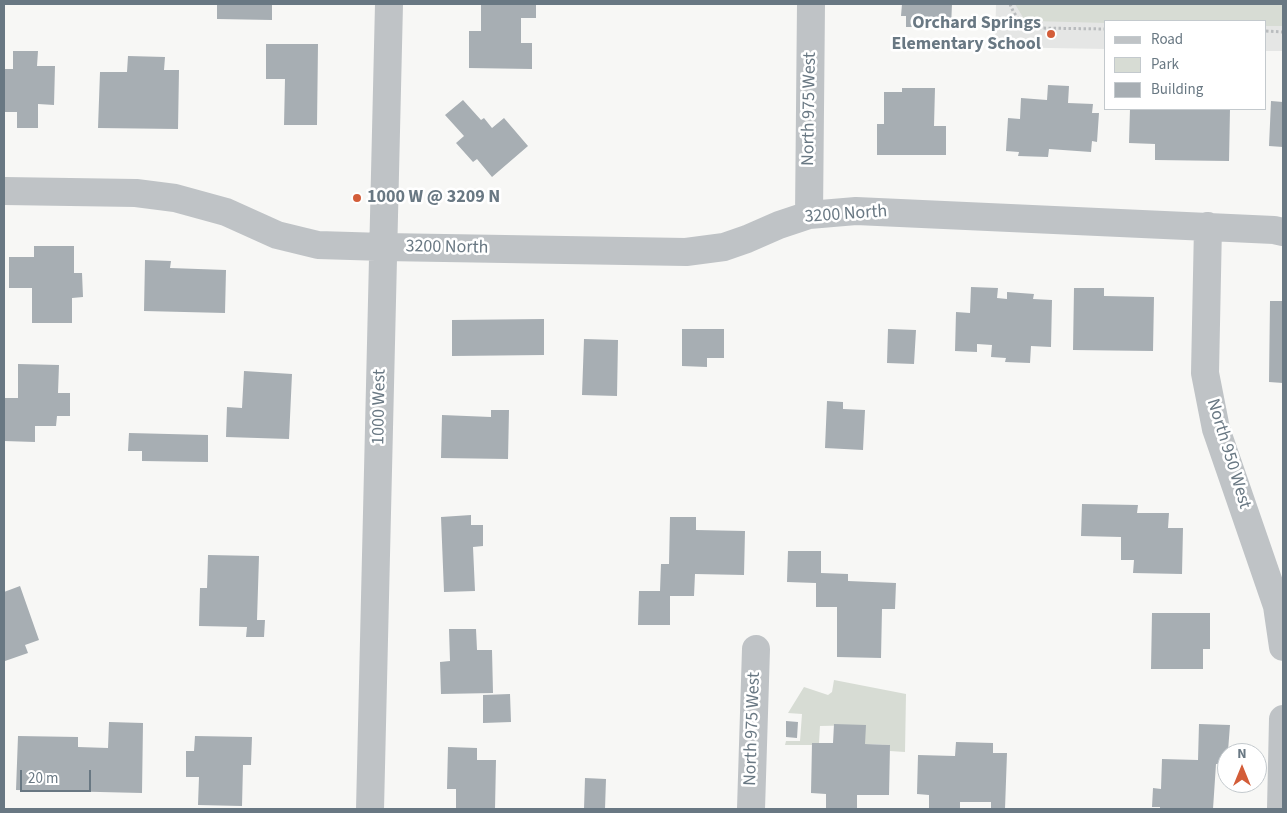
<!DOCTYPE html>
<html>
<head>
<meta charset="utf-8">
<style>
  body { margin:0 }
  #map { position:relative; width:1287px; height:813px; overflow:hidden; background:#f7f7f5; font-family:"Source Sans 3",sans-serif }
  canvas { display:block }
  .frame { position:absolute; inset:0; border:5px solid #697883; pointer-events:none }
  .legend { position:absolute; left:1104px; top:20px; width:162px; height:90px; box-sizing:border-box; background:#fff; border:1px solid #c3c9cd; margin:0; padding:6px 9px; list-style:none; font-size:15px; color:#697883 }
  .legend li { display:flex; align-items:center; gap:10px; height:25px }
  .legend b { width:25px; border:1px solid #c3c9cd }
  .north { position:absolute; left:1217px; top:743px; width:50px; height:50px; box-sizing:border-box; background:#fff; border:1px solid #c3c9cd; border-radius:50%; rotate:0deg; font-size:14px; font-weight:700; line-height:20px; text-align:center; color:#697883 }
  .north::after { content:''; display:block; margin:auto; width:18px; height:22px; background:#d35d39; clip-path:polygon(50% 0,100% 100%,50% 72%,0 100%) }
  .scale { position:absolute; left:20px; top:770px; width:71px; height:22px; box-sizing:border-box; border:2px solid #697883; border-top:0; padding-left:6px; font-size:15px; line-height:18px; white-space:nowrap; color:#697883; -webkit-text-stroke:4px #fff; paint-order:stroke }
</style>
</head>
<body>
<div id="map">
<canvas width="1287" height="813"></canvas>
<div class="frame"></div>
<ul class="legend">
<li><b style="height:6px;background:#bfc3c6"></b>Road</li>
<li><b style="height:14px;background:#d7dcd4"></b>Park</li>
<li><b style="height:14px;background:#a7aeb3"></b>Building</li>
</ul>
<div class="north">N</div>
<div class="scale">20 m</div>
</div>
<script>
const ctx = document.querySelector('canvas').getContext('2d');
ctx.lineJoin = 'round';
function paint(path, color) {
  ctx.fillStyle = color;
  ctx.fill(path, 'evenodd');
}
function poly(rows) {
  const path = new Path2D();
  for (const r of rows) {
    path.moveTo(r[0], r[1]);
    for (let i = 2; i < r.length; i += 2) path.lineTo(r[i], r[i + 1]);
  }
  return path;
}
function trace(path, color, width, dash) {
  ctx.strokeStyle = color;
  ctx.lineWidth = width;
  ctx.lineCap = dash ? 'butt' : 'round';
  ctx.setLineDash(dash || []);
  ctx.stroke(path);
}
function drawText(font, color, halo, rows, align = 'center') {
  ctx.font = font + ' "Source Sans 3",sans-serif';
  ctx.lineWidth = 5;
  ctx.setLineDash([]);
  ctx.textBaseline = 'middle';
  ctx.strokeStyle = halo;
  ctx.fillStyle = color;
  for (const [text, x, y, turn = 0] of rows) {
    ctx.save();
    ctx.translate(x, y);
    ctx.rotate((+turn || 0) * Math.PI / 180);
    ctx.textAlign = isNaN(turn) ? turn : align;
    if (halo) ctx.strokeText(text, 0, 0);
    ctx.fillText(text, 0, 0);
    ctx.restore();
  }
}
const built = poly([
  [996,4,1283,4,1283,51,1266,51,1266,21,1106,21,1106,49,995,47]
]);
const green = poly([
  [1015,4,1283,4,1283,26,1266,26,1266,21,1106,21,1106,23,1032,21,1024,19],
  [834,680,906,694,905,752,890,751,890,745,865,744,865,725,820,726,819,743,812,743,812,745,785,745,786,741,800,741,802,714,788,713,804,687,828,695,832,692]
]);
const building = poly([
  [217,4,272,4,272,20,217,19],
  [481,4,536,4,536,18,521,18,521,43,532,43,532,69,469,68,469,31,481,31],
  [902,4,952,4,951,27,906,27,906,16,901,16],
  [266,44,318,44,317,125,284,125,285,79,266,79],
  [13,51,38,51,37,66,55,66,54,105,38,104,38,128,17,128,17,112,4,112,4,69,13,69],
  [128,56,165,57,164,70,179,70,178,129,98,128,100,72,127,72],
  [1048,85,1069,86,1068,103,1093,104,1092,113,1099,113,1097,142,1092,141,1091,152,1049,149,1048,157,1018,156,1019,152,1006,151,1008,118,1020,119,1021,98,1047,100],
  [902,88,935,88,934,126,946,126,946,155,877,155,877,124,884,124,884,92,902,92],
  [463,100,481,120,484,118,492,128,504,118,528,146,492,177,477,159,473,162,456,143,464,136,445,115],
  [1271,101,1283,102,1283,147,1269,146],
  [1130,109,1230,109,1229,161,1155,160,1155,144,1129,143],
  [34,246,74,246,74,273,82,273,83,297,72,298,72,323,32,323,32,288,9,288,9,257,34,257],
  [145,260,171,261,170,268,226,270,225,313,144,311],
  [971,287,998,288,997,298,1007,299,1007,292,1034,294,1033,299,1052,300,1051,347,1031,346,1030,363,1005,362,1006,358,991,357,992,345,977,344,977,352,955,351,956,312,970,313],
  [1074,288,1104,288,1104,296,1154,297,1153,351,1073,350],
  [1270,301,1283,301,1283,383,1269,382],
  [544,319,544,355,452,356,452,320],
  [682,329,724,329,724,358,707,358,707,367,682,366],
  [888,329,916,330,914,364,887,363],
  [584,339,618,340,617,396,582,395],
  [18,364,59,365,58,393,70,393,70,416,57,416,56,426,35,426,35,442,4,441,4,398,18,398],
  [244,371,292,374,289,439,226,437,227,407,242,408],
  [827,401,843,402,843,409,865,410,863,450,825,448],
  [491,410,509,410,508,459,441,458,442,415,491,417],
  [129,433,208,435,208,462,142,461,142,451,128,451],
  [1082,504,1138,505,1137,513,1169,513,1168,528,1183,528,1182,574,1133,573,1134,560,1121,560,1121,537,1081,536],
  [471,515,471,525,483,525,483,546,473,547,475,591,444,592,441,517],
  [670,517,696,517,696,530,745,531,744,575,695,574,694,596,670,596,670,625,638,625,639,591,660,591,661,564,669,564],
  [788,551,821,551,821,573,848,574,848,581,896,583,895,609,882,609,881,658,837,657,837,607,816,607,816,583,787,582],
  [208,555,259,556,257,620,265,620,264,637,246,637,247,627,199,626,200,588,207,588],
  [20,586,39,640,25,645,28,653,5,661,4,658,4,592],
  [1152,613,1210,613,1210,649,1203,649,1203,669,1151,669],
  [449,629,476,629,477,650,492,650,493,693,441,694,440,662,450,661],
  [510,694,511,722,483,723,483,695],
  [786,721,798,722,797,738,786,737],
  [109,722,143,723,142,793,16,790,18,736,78,737,78,747,108,748],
  [834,724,866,725,865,744,890,745,889,795,857,795,857,809,826,809,826,794,811,793,812,743,833,743],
  [1199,724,1230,725,1227,764,1216,764,1213,809,1160,809,1160,807,1152,807,1153,788,1161,789,1162,759,1198,760],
  [195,736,252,737,251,765,243,765,242,806,198,805,199,777,186,777,186,751,194,751],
  [956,742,993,743,993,753,1007,753,1005,809,991,809,991,802,960,802,960,809,929,809,929,795,917,794,918,755,955,756],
  [448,747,477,748,477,760,496,760,495,809,456,809,456,789,447,789],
  [585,778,606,779,605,809,584,809]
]);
const path = poly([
  [1010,4,1013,11,1019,20,1028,26,1037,28,1106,29],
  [1266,31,1283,32]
]);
const minor = poly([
  [4,191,136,193,175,198,226,212,277,235,318,245,384,247,686,252,724,247,747,239,779,225,809,215,856,211,1274,230,1283,232],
  [809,215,811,4],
  [1208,226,1205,373,1216,429,1277,606,1283,647],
  [370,809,389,4],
  [751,809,756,649],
  [1281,809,1283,719]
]);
const markers = [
  [1051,34,5,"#d35d39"],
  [357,198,5,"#d35d39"]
];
const poiNames = [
  ["Orchard Springs",1041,24],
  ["Elementary School",1041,45],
  ["1000 W @ 3209 N",367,198,"left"]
];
const streetNames = [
  ["North 975 West",810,109,-89],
  ["3200 North",846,215,-4],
  ["3200 North",447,248,1],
  ["1000 West",380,407,-89],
  ["North 950 West",1228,454,73],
  ["North 975 West",753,729,-88]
];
paint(built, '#e5e6e5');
paint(green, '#d7dcd4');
paint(building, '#a7aeb3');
trace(path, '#b9bcbe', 3, [2.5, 2.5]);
trace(minor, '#bfc3c6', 28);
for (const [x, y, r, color] of markers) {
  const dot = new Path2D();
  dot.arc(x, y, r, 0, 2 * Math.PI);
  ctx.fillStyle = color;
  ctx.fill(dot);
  trace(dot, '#fff', 2);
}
drawText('bold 18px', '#697883', '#fff', poiNames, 'right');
drawText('18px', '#697883', '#fff', streetNames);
</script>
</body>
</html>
